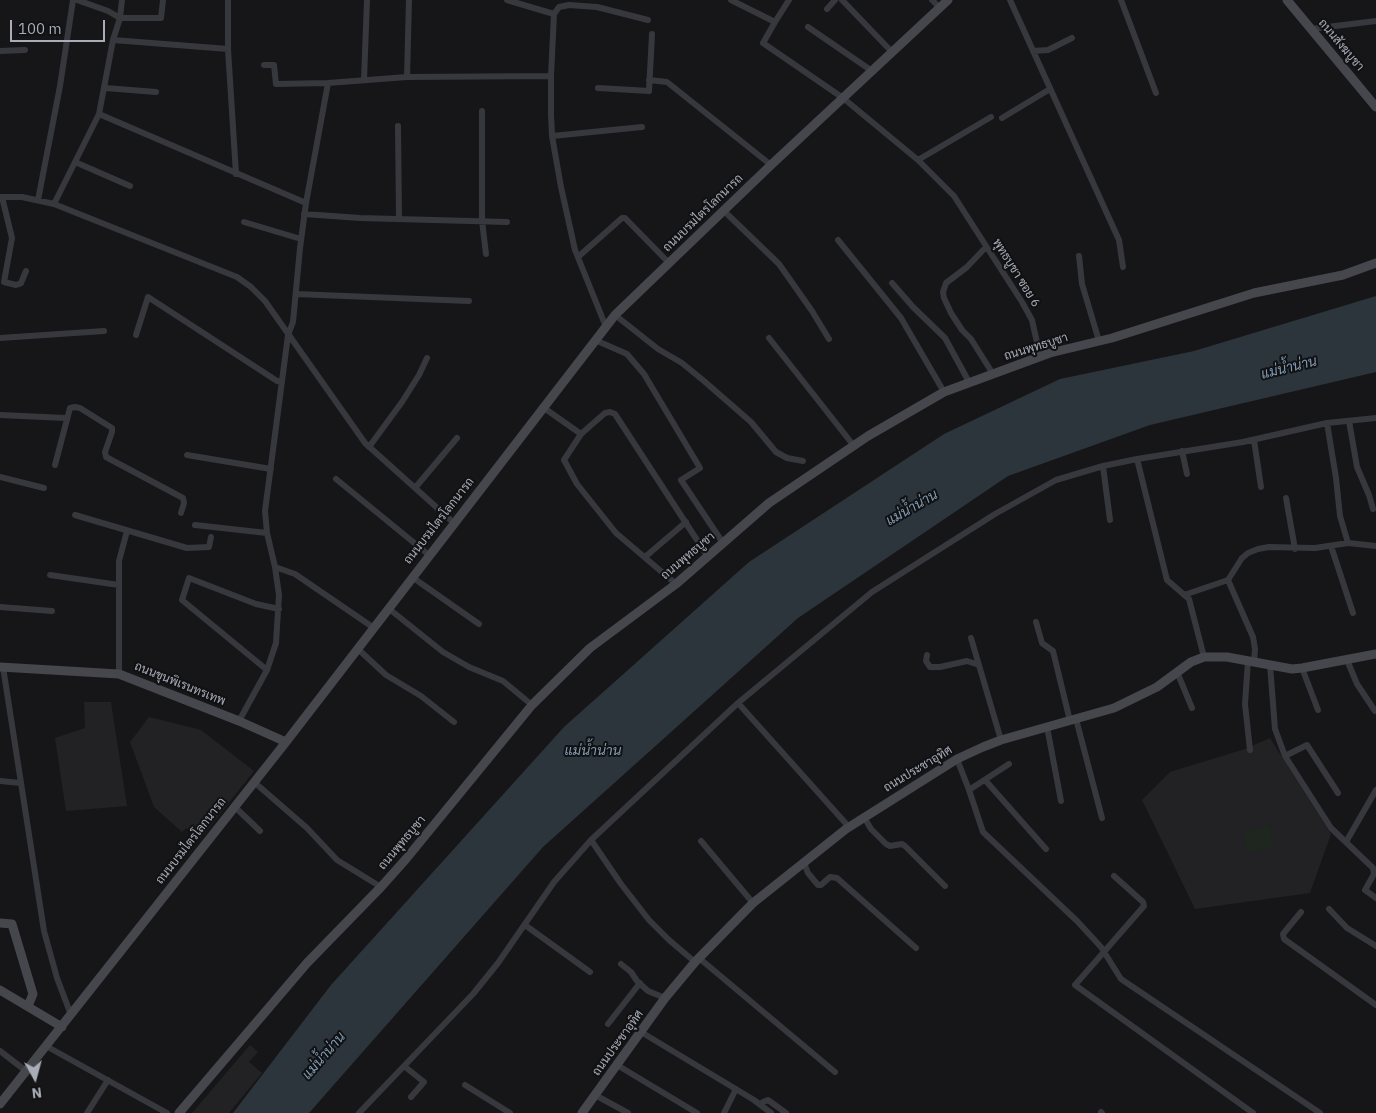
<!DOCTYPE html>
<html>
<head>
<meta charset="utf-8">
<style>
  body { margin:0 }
  #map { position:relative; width:1376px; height:1113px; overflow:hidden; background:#161618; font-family:"IBM Plex Sans",sans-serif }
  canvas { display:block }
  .north { position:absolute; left:10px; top:1053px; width:50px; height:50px; -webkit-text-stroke:4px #111113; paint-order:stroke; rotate:173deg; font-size:14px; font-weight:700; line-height:20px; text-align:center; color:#a8adb8 }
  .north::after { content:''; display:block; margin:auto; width:18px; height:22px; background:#a8adb8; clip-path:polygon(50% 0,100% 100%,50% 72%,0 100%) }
  .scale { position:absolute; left:10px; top:20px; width:95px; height:22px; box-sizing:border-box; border:2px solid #a8adb8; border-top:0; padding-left:6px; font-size:15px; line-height:18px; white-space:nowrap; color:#a8adb8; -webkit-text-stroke:4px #111113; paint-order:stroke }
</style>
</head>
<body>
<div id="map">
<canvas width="1376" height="1113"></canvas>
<div class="north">N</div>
<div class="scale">100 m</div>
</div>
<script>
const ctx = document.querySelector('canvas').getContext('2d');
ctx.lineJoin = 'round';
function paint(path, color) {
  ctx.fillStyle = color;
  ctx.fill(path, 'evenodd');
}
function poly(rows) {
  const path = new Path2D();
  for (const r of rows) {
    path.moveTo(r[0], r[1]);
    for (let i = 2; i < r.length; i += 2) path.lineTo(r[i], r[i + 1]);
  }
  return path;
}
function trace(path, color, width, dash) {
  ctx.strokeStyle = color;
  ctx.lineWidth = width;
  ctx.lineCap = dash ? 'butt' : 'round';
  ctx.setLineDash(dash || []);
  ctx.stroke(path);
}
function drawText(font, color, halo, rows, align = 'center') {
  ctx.font = font + ' "IBM Plex Sans",Sarabun,sans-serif';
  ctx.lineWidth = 4;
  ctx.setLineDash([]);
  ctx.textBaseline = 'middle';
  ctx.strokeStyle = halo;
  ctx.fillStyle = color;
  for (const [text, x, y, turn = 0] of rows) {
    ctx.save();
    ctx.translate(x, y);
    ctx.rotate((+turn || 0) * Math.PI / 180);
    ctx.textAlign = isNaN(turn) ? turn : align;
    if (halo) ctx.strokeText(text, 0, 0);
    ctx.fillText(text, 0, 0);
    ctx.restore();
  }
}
const built = poly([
  [84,702,111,702,127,806,66,811,55,738,85,728],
  [149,717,201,730,254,771,200,839,186,828,182,832,154,807,130,742],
  [1270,738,1331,834,1310,893,1195,909,1142,800,1170,772,1245,749],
  [250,1045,258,1052,249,1062,262,1073,229,1113,192,1113]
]);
const green = poly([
  [1269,826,1274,847,1248,853,1243,832]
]);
const water = poly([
  [1376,296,1376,372,1150,425,1008,476,798,618,543,847,309,1113,233,1113,331,985,564,727,749,562,944,434,1060,379,1194,351]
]);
const street = poly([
  [122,0,120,18,161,18,163,0],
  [228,0,228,49,236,174],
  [507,0,554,14],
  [731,0,775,22,789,0],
  [842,0,892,52],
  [932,0,940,8],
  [1010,0,1119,240,1123,267],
  [1121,0,1156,93],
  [827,9,835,0],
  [775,22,763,43,843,98,918,160,954,196,1022,302,1032,320,1040,356],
  [808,27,872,71],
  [1311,29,1376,21],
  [113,40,228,49],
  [0,51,25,50],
  [1033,51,1048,50,1072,38],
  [264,65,274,65,276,84,328,83],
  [551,76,554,14,559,7,569,5,597,7,648,20],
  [407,77,409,0],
  [364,80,367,0],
  [649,80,667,82,771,165],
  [105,88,156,92],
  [598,88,649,91,652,34],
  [482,111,482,221,486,254],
  [99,114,306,203],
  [1002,118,1050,89],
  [398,126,399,219],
  [552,136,642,127],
  [918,160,991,117],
  [75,162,130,186],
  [0,197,22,197,54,204,237,277,251,287,265,301,365,443,454,523],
  [2,197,12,238,4,282,16,285,19,284,21,283,26,271],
  [38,200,60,86,73,0],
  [54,204,99,114,113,40,120,18,108,11,77,0],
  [723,210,779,264,812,311,829,339],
  [304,214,360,218,507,222],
  [244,222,301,239],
  [838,240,901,318,944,392],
  [986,247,967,267,946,283,943,292,944,298,951,313,962,330,971,339,993,374],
  [1079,256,1082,284,1099,341],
  [578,257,622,218,625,218,669,263],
  [892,283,913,307,945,338,969,382],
  [296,294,469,301],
  [615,315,658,349,682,363,704,381,751,422,776,452,787,458,803,461],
  [136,335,148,297,277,381,282,382],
  [0,338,104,331],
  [769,338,854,446],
  [595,340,627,354,644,374,700,468,681,480,723,543],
  [544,408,581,434,605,413,610,412,615,414,708,557],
  [0,415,66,418],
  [1349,421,1357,467,1369,495,1373,509],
  [1327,423,1336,478,1340,516,1348,543],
  [581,434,564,460,577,484,616,533,676,584],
  [1254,440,1261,487],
  [369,447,402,402,419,375,427,358],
  [1182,451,1187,474],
  [187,455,271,469],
  [1137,459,1167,580,1189,599,1204,657],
  [55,465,70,408,75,407,80,408,112,428,112,432,105,452,106,457,183,498,184,503,181,513],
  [1103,466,1110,520],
  [0,477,44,488],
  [336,479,429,555],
  [415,488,457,438],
  [1286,498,1295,549],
  [75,515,187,548,209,547,211,537],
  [195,525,267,533],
  [1331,546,1353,613],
  [645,557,686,522],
  [275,567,295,574,374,628],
  [50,575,119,585],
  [412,577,479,624],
  [1228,580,1253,637,1255,649,1254,662],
  [1184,595,1228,580,1242,558,1248,553,1258,549,1269,547,1315,548,1348,543,1376,546],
  [0,607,52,611],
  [388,608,443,652,469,667,503,681,532,705],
  [1036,622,1042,643,1053,651,1070,721],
  [971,638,1001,740],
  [358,649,386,675,421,696,454,722],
  [927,655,926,661,930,667,940,667,967,661,979,665],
  [1347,660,1357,684,1375,711],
  [1248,661,1245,704,1250,750],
  [1270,665,1275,729,1285,756,1331,828,1373,868,1374,874,1365,890,1376,898],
  [3,667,44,931,57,978,71,1015],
  [1302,668,1318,710],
  [267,670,182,600,189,578,256,604,279,609],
  [1177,672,1192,708],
  [119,674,119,561,127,531],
  [738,703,849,827],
  [1076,719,1102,818],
  [239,721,267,670,276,643,279,595,275,567,267,533,265,511,288,335,293,322,300,248,306,203,328,83,407,77,551,76,551,115,552,136,561,187,575,250,606,327],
  [1047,727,1061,801],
  [1285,756,1307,745,1338,793],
  [957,759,969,790,983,832,1077,921,1101,947,1121,979,1320,1113],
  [985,780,1046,849],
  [0,781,21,783],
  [254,782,307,828,337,860,381,887],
  [969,790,1009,764],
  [235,807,260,831],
  [864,817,871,829,886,844,890,846,902,844,905,846,945,886],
  [591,840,621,884,649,920,669,940,695,962],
  [701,841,753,903],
  [1346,842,1376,790],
  [804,863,808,873,818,885,821,885,830,877,837,878,916,948],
  [1114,876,1143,902,1144,906,1075,985,1253,1113],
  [1329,909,1347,928,1376,946],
  [1301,912,1283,934,1284,939,1376,1005],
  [525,925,590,972],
  [699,958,835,1072],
  [621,964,631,972,637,981,648,991,665,998],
  [608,1024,640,983],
  [641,1032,754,1100,771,1113],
  [46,1046,167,1113],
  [0,1051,26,1071],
  [617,1065,697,1113],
  [404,1066,424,1082,411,1097],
  [465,1085,510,1113],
  [595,1095,628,1113],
  [761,1105,763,1102,768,1100,786,1113],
  [1101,1112,1102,1113],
  [87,1113,108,1080],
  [359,1113,473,994,498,963,554,882,591,840,738,703,872,592,995,514,1056,480,1103,466,1137,459,1243,442,1327,423,1376,418],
  [724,1113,736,1089]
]);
const secondary = poly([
  [1287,0,1376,107],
  [0,667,119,674,239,721,286,742],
  [0,923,12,924,33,994,28,1006],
  [0,990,62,1027],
  [0,1104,286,742,615,315,771,165,948,0],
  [179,1113,307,963,381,887,406,859,532,705,590,648,676,584,769,503,868,436,944,392,1050,353,1112,338,1254,293,1343,275,1376,263],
  [582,1113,665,998,695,962,753,903,846,829,957,759,983,747,1001,740,1114,708,1157,687,1191,662,1204,657,1227,657,1292,669,1302,668,1376,654]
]);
const streetNames = [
  ["ถนนสังฆบูชา",1341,45,50],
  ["ถนนบรมไตรโลกนารถ",703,213,-44],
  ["พุทธบูชา ซอย 6",1016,273,58],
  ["ถนนพุทธบูชา",1036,347,-17],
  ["ถนนบรมไตรโลกนารถ",439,521,-52],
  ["ถนนพุทธบูชา",688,556,-40],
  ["ถนนขุนพิเรนทรเทพ",180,684,22],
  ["ถนนประชาอุทิศ",918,769,-31],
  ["ถนนบรมไตรโลกนารถ",191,841,-52],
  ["ถนนพุทธบูชา",402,843,-50],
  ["ถนนประชาอุทิศ",618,1043,-54]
];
const waterNames = [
  ["แม่น้ำน่าน",1289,368,-14],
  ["แม่น้ำน่าน",912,508,-30],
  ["แม่น้ำน่าน",593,751],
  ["แม่น้ำน่าน",324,1056,-49]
];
paint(built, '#222225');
paint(green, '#1e261f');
paint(water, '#2c353c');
trace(street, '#37383d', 6);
trace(secondary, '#45474d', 9);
drawText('12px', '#a8adb8', '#111113', streetNames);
drawText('italic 14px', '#7f9bb3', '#111113', waterNames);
</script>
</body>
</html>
